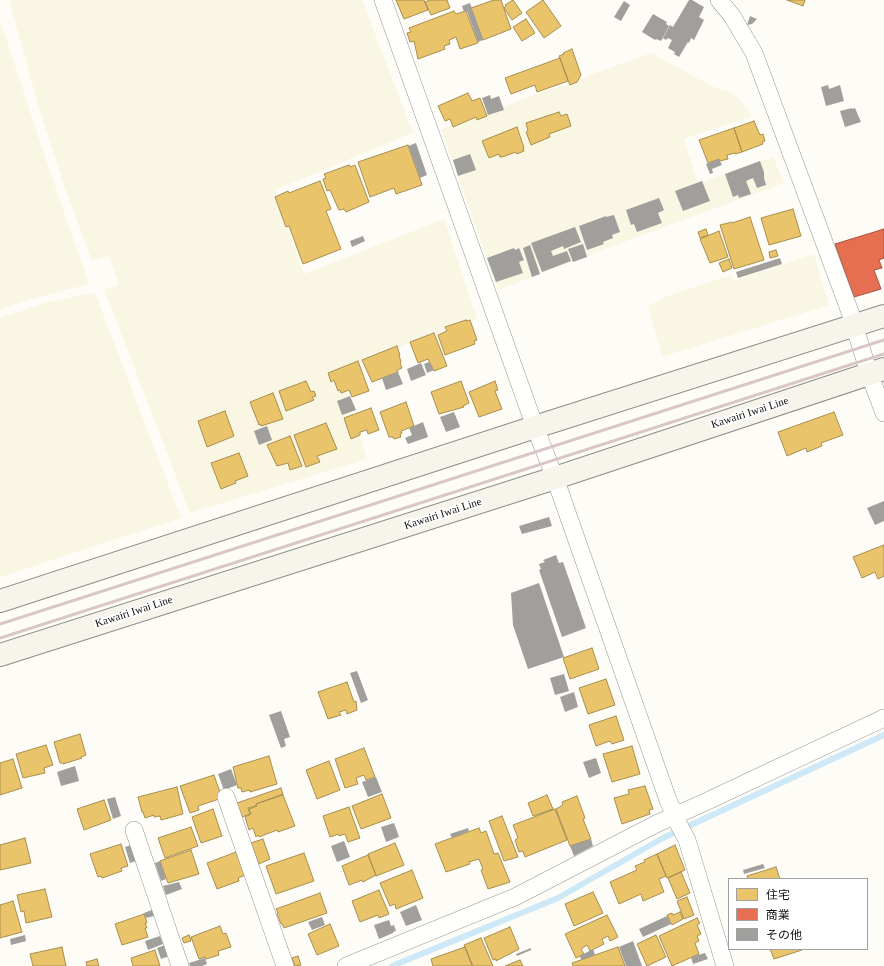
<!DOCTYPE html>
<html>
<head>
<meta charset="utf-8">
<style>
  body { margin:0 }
  #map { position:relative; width:884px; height:966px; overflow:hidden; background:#fdfcf7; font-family:"Times New Roman","Noto Sans JP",serif }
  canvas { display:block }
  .legend { position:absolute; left:728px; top:878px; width:140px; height:72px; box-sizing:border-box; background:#fff; border:1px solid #a0a0a0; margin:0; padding:5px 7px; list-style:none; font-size:12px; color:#111 }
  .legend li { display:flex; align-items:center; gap:8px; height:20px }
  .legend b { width:20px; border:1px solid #a0a0a0 }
</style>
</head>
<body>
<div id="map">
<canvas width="884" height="966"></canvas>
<ul class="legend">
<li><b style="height:11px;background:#e9c46a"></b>住宅</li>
<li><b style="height:11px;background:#e76f51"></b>商業</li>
<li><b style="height:11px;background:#a19f9c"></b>その他</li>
</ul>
</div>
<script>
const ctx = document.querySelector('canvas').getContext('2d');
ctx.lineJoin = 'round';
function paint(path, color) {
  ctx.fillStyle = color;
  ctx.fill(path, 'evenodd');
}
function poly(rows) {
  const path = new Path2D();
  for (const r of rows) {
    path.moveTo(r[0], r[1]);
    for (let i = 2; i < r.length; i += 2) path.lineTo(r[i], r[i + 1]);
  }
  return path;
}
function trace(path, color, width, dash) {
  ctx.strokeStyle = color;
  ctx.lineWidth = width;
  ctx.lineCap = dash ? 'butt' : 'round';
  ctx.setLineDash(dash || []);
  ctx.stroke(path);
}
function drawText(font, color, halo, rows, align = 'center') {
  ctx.font = font + ' "Times New Roman",serif';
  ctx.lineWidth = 4;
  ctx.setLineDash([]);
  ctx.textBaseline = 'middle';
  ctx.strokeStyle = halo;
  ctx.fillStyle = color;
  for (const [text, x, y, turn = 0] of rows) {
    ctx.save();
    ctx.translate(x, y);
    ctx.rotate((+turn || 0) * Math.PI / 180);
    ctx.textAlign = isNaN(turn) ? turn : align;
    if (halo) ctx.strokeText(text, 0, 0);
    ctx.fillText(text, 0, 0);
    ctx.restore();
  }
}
const farmland = poly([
  [9,0,362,0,413,133,275,190,304,274,444,219,477,319,339,369,367,459,190,513,104,289,119,285,109,256,92,261,67,194,39,108],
  [0,20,43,151,89,284,35,298,0,309],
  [651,53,718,89,728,91,738,98,752,116,684,139,698,183,773,157,784,183,640,236,498,290,441,129],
  [814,254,829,305,662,357,648,306,667,296,709,282,731,275,733,281],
  [95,293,181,518,0,577,0,318,51,301]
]);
const homes = poly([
  [396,0,424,0,428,10,404,19,396,0],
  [430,0,447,0,450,8,431,15,425,2,430,0],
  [494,0,501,0,511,29,483,40,471,8,494,0],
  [513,0,522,13,512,20,504,8,506,6,505,5,513,0],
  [543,0,561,26,544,38,526,12,543,0],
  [787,0,805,0,803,6,787,0],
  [454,11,456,14,466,11,478,43,460,49,456,37,449,40,450,44,444,46,445,49,418,59,414,41,410,42,407,33,411,32,409,28,454,11],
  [526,19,535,33,522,41,513,27,526,19],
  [572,49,581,75,577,82,570,85,559,56,564,54,563,53,572,49],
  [560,58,568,81,537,92,535,85,511,94,505,78,560,58],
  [468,93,472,101,480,98,487,116,477,120,476,117,453,127,450,119,445,121,438,106,468,93],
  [559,112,561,116,567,114,571,126,549,134,550,137,531,145,526,132,528,131,526,123,559,112],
  [754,121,760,135,763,134,765,141,762,142,763,144,742,152,734,128,754,121],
  [517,127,524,148,523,148,524,151,517,154,516,152,502,157,500,157,499,154,489,158,482,141,517,127],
  [734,128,742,152,735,154,735,153,727,155,728,159,720,161,719,159,708,163,699,140,734,128],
  [408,145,422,185,396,194,394,188,370,197,358,162,408,145],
  [349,165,350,167,355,165,369,202,346,212,344,209,339,210,330,190,327,191,323,179,326,178,324,174,349,165],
  [320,181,331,209,326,211,341,249,303,264,289,226,286,227,275,197,288,191,289,193,320,181],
  [793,209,801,236,769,245,761,218,793,209],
  [750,217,764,260,734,269,720,225,732,222,732,223,750,217],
  [706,229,708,235,700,238,698,232,706,229],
  [719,231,728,257,710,263,700,239,719,231],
  [776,250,778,256,770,258,769,252,776,250],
  [729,259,732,268,723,272,719,263,729,259],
  [466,320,466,321,470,320,477,340,474,341,475,344,445,355,438,335,447,331,445,327,466,320],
  [434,333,447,366,434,371,428,359,418,363,410,342,434,333],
  [397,346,400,355,399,355,401,362,400,363,402,368,397,370,398,372,372,382,362,360,397,346],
  [358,361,369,391,352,397,349,390,341,393,340,390,338,391,334,380,331,382,328,373,358,361],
  [306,381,311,392,314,391,316,396,312,397,314,400,286,411,279,391,306,381],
  [461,381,469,403,463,406,464,407,439,414,431,392,461,381],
  [495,381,498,390,495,391,502,409,479,417,469,392,495,381],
  [273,393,283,419,261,426,260,424,259,425,250,402,273,393],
  [406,402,414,426,401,431,402,433,400,434,401,437,394,439,393,437,389,437,380,412,406,402],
  [371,408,379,430,368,434,367,430,360,432,360,435,351,439,344,418,371,408],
  [225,411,234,436,207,447,198,421,225,411],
  [834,412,843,435,821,443,822,446,807,452,806,448,787,456,778,432,834,412],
  [326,423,337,449,317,456,320,462,306,467,294,435,326,423],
  [290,436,302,466,290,470,288,463,277,466,267,445,290,436],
  [239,453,248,476,235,481,236,483,221,489,211,463,239,453],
  [884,545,884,576,878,579,875,572,862,578,853,557,884,545],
  [592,648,599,669,570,679,563,658,592,648],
  [606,679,615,705,588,714,579,688,606,679],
  [347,682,354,702,356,701,357,710,347,714,346,710,339,712,341,715,328,719,318,692,347,682],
  [616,716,624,740,612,744,610,741,596,746,589,725,616,716],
  [80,734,86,755,81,757,82,758,63,764,63,763,60,763,54,742,80,734],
  [46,745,53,765,44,768,45,773,23,778,16,754,46,745],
  [632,746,640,774,612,782,603,754,632,746],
  [364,748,375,777,366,780,364,775,356,778,358,784,345,788,335,759,364,748],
  [269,756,277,784,250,792,250,790,242,792,241,788,238,788,233,767,269,756],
  [13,759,22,788,0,795,0,763,13,759],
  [329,761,340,790,317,799,306,770,329,761],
  [214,775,222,798,198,806,199,810,190,813,180,786,214,775],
  [645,786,653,809,649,810,650,814,622,824,614,798,629,794,628,790,645,786],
  [177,787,183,814,161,820,160,816,154,817,154,815,145,818,143,812,142,812,138,797,177,787],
  [281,788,283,794,256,804,256,806,248,808,250,814,242,817,237,803,281,788],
  [382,794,391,818,361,829,352,806,382,794],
  [283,795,295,826,278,832,277,830,259,837,258,835,256,837,253,828,249,830,245,817,251,814,249,809,257,806,256,804,283,795],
  [547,795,553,809,533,816,528,803,547,795],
  [577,796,585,818,583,819,591,839,570,846,556,809,563,805,562,802,577,796],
  [104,800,111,820,84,830,77,809,104,800],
  [349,807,360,838,348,842,345,834,339,836,339,834,330,837,323,816,349,807],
  [213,809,222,836,201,843,192,817,213,809],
  [555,809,567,840,525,857,523,851,519,852,515,840,518,838,513,825,555,809],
  [502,816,518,857,504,861,489,821,502,816],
  [191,827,198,846,165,858,158,838,191,827],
  [479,828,481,833,486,831,494,854,498,853,510,882,488,889,481,870,483,869,479,859,469,862,470,864,446,872,435,844,479,828],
  [25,838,31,863,0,870,0,845,25,838],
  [263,839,270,859,259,864,251,843,263,839],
  [395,843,404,865,376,876,368,854,395,843],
  [121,844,128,866,121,868,122,871,102,878,101,876,98,877,90,854,121,844],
  [675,845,685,870,667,878,657,854,675,845],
  [191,850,199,874,168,883,160,861,191,850],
  [236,852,245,875,238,878,239,881,217,889,207,863,236,852],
  [304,853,314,881,276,894,266,866,304,853],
  [657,854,666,876,659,879,664,892,643,901,641,894,619,904,610,882,637,870,635,866,645,862,644,860,657,854],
  [368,855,376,875,363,882,362,880,349,885,342,866,368,855],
  [776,867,780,879,748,879,747,876,776,867],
  [412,870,423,898,396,909,395,904,390,906,380,883,412,870],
  [681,872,690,893,677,899,668,878,681,872],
  [45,889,52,917,26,923,24,911,21,912,17,895,45,889],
  [379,890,389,914,379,918,378,915,360,922,352,901,379,890],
  [593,892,603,913,574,926,565,904,593,892],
  [320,893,327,913,284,928,282,924,281,924,277,914,278,913,276,909,320,893],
  [687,897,694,915,684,919,677,901,687,897],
  [13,901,22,932,0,938,0,905,13,901],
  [680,912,683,919,672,925,667,915,672,913,673,915,680,912],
  [144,914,147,923,145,923,147,928,145,928,148,937,122,945,115,924,144,914],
  [607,915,618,937,610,941,608,936,602,939,604,944,590,951,587,945,581,949,584,954,576,958,565,934,607,915],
  [697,918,700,923,697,925,701,934,697,936,699,941,695,943,699,954,672,966,659,936,697,918],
  [330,924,339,946,317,955,308,934,330,924],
  [220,926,223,934,226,933,231,947,218,951,219,955,206,959,205,957,199,959,191,937,220,926],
  [510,927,519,949,496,961,496,959,493,960,484,938,510,927],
  [189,935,191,941,184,943,182,938,189,935],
  [656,935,666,957,647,966,637,944,656,935],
  [481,938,493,966,473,966,464,945,481,938],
  [62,947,66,966,33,966,30,954,62,947],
  [465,947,472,966,433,966,431,959,465,947],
  [618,947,625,966,573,966,572,963,618,947],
  [770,949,802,949,802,950,774,959,770,949],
  [155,950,160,966,133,966,131,958,155,950],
  [298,956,301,965,295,966,292,958,298,956],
  [97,959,99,966,87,966,86,962,97,959],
  [520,960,523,966,505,966,520,960]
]);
const shops = poly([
  [884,229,884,258,879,260,882,268,874,270,881,289,854,297,835,244,884,229]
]);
const stream = poly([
  [392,966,558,898,663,838,884,735]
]);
const building = poly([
  [689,0,692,0,704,7,699,17,704,20,694,40,691,38,689,43,688,42,679,57,674,54,675,52,668,48,672,40,668,38,666,40,663,38,670,25,673,27],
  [624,1,630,5,621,21,614,17],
  [470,3,483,40,478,42,467,11,464,12,462,6],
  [653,14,667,22,666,24,669,26,661,41,656,39,655,40,642,32],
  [750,16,757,19,752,24,747,25],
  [828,85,829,89,840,85,844,101,826,106,821,87],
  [490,95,491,99,499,96,504,110,488,115,482,98],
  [852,108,852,109,855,108,861,122,845,127,840,111],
  [416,143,427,175,420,178,408,146],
  [470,154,476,170,458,176,453,160],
  [719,159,722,165,712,169,713,173,710,174,706,164],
  [760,161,764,172,764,178,766,185,757,188,753,178,746,181,751,194,739,198,738,195,733,197,725,174],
  [702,181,710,201,683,211,675,191],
  [659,198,664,210,658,213,662,223,637,232,634,224,631,225,626,210],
  [614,215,620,232,612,235,613,238,603,242,604,244,587,250,579,226,606,216,606,217],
  [575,227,581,242,564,249,563,246,551,251,553,256,567,251,571,261,542,272,531,243],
  [363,236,365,241,352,247,350,241],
  [583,244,587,257,573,262,568,249],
  [530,245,540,274,532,277,523,248],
  [514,248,515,250,519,248,524,260,519,262,523,273,496,282,487,258],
  [780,258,782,264,738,278,736,272],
  [429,362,434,370,427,373,424,364],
  [421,363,426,375,411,381,407,369],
  [398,372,403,384,386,390,382,378],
  [350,396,356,410,342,415,337,401],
  [454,412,460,427,446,432,440,417],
  [423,422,428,437,408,444,405,438,412,435,409,428],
  [267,426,272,440,259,445,254,431],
  [884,501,884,521,875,525,867,508],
  [549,517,552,526,522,534,519,526],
  [556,555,559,563,563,562,586,628,562,637,539,570,541,569,539,564,545,562,543,560],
  [539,583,564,657,528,669,513,625,511,593],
  [357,671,368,700,361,703,350,673],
  [564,674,569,691,555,695,550,678],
  [574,692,578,707,565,712,560,697],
  [281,711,290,737,284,739,286,746,281,748,269,715],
  [596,758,601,773,589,778,583,762],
  [75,766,79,781,61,786,57,772],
  [231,769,237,785,224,790,218,774],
  [376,777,382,792,368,797,362,782],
  [115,797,121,816,113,819,107,799],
  [394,823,399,837,386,842,381,827],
  [468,828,469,831,452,838,450,834],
  [591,839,593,846,574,856,570,846],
  [344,841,350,857,337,862,331,846],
  [131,845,136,861,130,863,125,847],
  [160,861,166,879,161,881,155,863],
  [763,864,765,868,744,874,743,870],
  [179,882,182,889,166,895,163,886],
  [416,905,422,920,406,926,400,912],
  [152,910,154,916,146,918,144,913],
  [667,916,671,924,643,937,639,929],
  [322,917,325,925,312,930,308,922],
  [389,920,391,926,394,925,396,931,393,932,393,933,379,939,374,925],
  [25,935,26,941,11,945,10,939],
  [160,936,163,944,148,950,145,941],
  [633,941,642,966,626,966,619,947],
  [165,945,169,956,161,959,157,948],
  [531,948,531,950,517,956,516,954],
  [593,949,595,955,581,960,580,956],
  [705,953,708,959,693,964,691,957],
  [205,958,207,964,202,966,190,966,189,963]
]);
const minor = poly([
  [383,0,535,427,555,478,668,800,679,825,687,840,725,966],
  [719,0,732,16,754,53,850,312,869,373,884,413],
  [226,797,285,966],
  [134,830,180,966],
  [346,966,515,897,656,824,701,804,884,718]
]);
const secondary = poly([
  [0,601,535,427,884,316],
  [0,655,555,478,884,369]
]);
const rail = poly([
  [0,624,884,340],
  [0,638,884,354]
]);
const streetNames = [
  ["Kawairi Iwai Line",750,413,-18],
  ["Kawairi Iwai Line",443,514,-18],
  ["Kawairi Iwai Line",134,612,-18]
];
paint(farmland, '#f9f7e4');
paint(homes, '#e9c46a');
trace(homes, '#a88e4f', 1);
paint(shops, '#e76f51');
trace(shops, '#a7533e', 1);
trace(stream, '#cde8f7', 6);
paint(building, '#a19f9c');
trace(minor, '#979795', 18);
trace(secondary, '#8e8d8b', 24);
trace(minor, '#fffffe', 17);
trace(secondary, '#f6f4eb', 22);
trace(rail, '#d9c6c7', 3);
drawText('11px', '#111', '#fff', streetNames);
</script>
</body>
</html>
